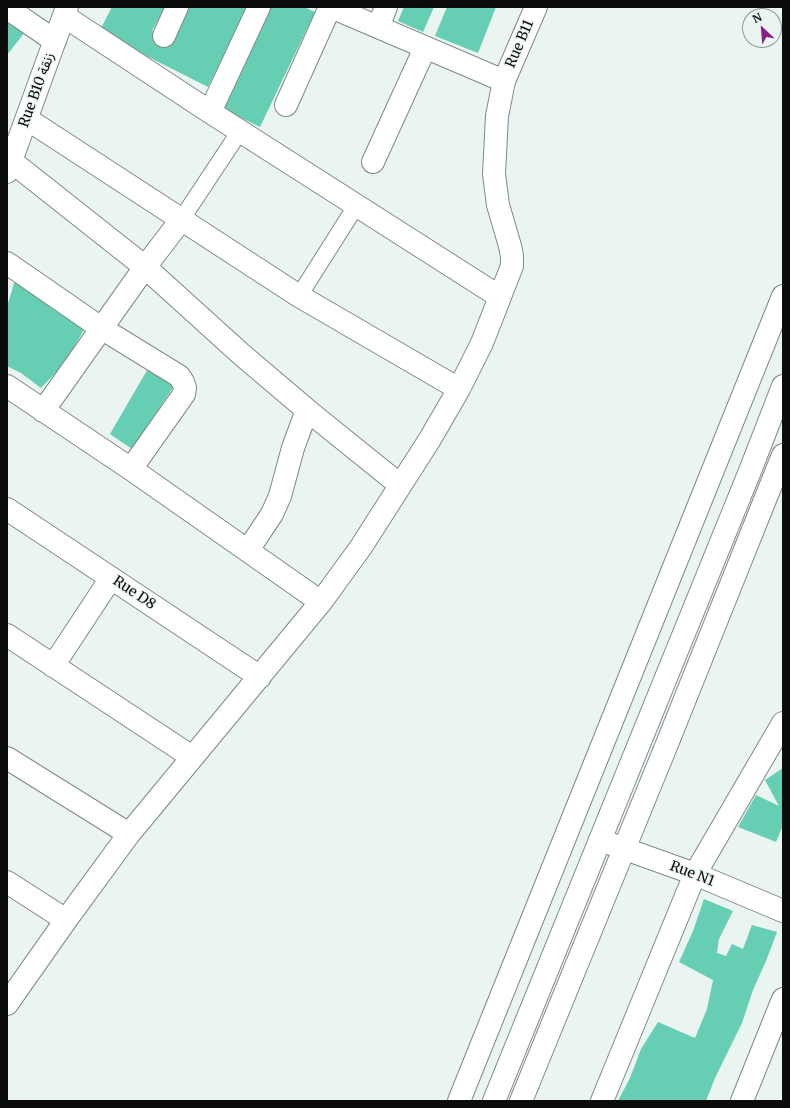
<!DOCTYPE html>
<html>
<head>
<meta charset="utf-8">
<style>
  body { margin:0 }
  #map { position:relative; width:790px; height:1108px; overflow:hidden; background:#eaf4f1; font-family:Merriweather,serif }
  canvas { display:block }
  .frame { position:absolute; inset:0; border:8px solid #0a0d0c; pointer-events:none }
  .north { position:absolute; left:742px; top:8px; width:40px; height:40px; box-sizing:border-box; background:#eaf4f1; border:1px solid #909895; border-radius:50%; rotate:334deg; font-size:11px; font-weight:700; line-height:16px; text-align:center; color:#0a0d0c }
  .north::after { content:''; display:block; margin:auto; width:14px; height:18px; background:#881f86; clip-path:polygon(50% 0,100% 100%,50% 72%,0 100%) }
</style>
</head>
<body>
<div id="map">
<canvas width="790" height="1108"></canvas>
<div class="frame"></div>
<div class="north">N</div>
</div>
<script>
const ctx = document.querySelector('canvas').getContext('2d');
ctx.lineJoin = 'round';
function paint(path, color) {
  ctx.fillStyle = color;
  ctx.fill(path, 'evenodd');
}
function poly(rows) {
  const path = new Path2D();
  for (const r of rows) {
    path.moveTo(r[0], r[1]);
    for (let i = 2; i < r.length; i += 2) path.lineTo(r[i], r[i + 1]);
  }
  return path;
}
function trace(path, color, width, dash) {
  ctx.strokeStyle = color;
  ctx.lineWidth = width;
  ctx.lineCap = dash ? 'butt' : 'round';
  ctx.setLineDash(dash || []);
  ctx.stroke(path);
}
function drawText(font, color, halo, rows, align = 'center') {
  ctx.font = font + ' Merriweather,"Noto Sans Arabic",serif';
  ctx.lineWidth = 3;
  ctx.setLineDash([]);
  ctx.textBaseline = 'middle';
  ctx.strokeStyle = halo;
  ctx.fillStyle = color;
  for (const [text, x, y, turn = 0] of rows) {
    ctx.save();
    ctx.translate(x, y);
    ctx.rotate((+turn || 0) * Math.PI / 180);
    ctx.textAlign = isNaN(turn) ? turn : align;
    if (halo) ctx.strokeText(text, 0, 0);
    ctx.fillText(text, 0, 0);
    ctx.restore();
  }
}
const building = poly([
  [112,7,165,7,152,31,169,39,186,7,249,7,208,87,99,32],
  [264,7,304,7,315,12,260,127,217,106],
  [404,7,434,7,423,32,398,21],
  [447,7,496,7,478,53,435,36],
  [7,23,25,32,7,55],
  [15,280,86,326,65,363,41,388,21,373,7,366,7,307],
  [149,367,176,383,132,449,110,434],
  [783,768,783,825,776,842,738,827,756,795,779,806,765,780],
  [704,899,733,911,719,939,717,953,726,956,732,944,743,949,752,925,777,932,766,961,753,990,742,1023,715,1078,706,1101,618,1101,630,1078,641,1049,658,1022,695,1038,707,1009,713,980,679,962,693,931]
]);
const pedestrian = poly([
  [181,220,240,131],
  [299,296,356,206]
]);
const minor = poly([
  [331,7,504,81],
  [7,8,55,41],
  [64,16,210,112,500,297],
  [378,27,386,7],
  [164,36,177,7],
  [286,105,330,7],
  [210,112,259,7],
  [27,119,299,296,459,389],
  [7,160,11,161,145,267,241,354,307,410,400,485],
  [373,162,425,48],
  [7,172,67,7],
  [7,263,101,328,179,376,183,382,185,388,184,394,131,469],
  [7,386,131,469,321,602],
  [43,411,145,267,181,220],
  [7,509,260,677],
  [248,550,272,514,280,496,293,448,307,410],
  [7,635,192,757],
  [53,666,111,578],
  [7,758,129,834],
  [600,840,695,874,783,911],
  [7,882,66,920],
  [7,1004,66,920,129,834,321,602,361,547,430,439,459,389,482,343,512,266,512,256,510,246,498,205,494,174,497,116,504,81,536,7],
  [459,1101,783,296],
  [602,1101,695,874,783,723],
  [742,1101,783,999]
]);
const primary = poly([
  [494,1101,750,471,783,386],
  [521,1101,667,744,783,455]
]);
const streetNames = [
  ["Rue B11",520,44,-67],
  ["Rue B10 زنقة",37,90,-70],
  ["Rue D8",134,593,34],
  ["Rue N1",692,874,21]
];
paint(building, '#65ceb3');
trace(pedestrian, '#7f8885', 18);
trace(minor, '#7f8885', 24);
trace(primary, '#7f8885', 24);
trace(pedestrian, '#fff', 16);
trace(minor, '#fff', 22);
trace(primary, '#fff', 22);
drawText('14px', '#0a0d0c', '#eaf4f1', streetNames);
</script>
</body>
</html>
